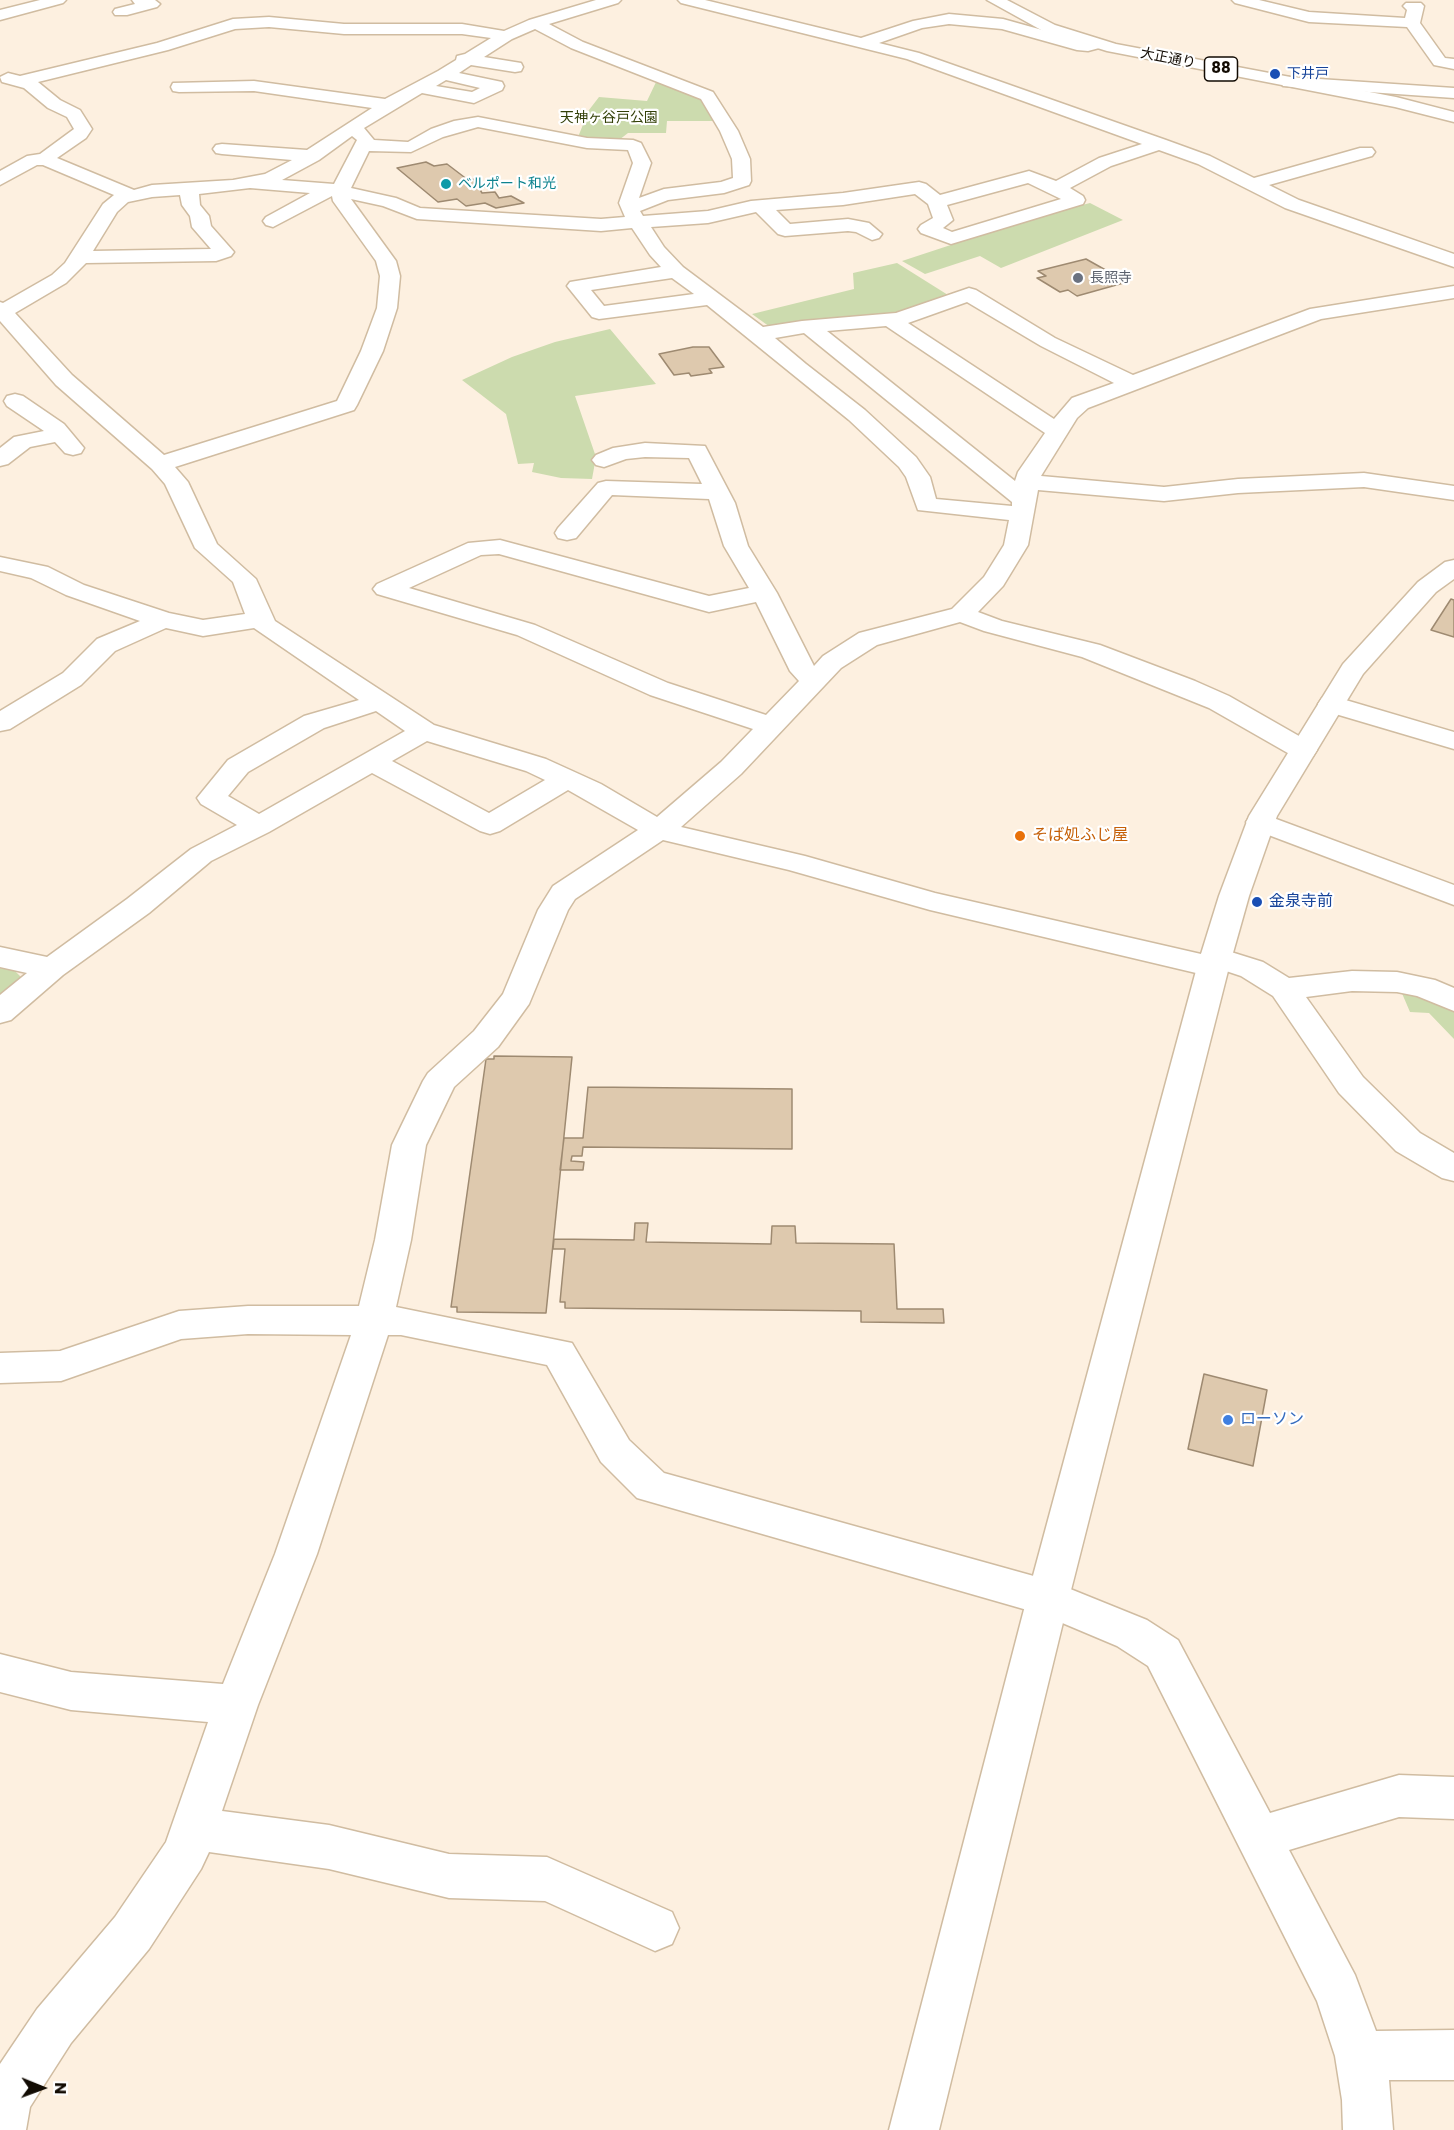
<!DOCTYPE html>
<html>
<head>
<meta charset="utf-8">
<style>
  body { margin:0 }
  #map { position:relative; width:1454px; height:2130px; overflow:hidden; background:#fdf0e0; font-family:Poppins,sans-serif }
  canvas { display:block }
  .north { position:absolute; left:12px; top:2058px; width:60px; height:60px; -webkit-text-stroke:4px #fff; paint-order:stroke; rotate:91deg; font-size:16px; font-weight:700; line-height:24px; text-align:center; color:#120b03 }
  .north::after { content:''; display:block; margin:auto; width:21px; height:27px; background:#120b03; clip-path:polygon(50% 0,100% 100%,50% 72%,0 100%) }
</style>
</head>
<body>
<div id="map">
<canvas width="1454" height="2130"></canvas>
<div class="north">N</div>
</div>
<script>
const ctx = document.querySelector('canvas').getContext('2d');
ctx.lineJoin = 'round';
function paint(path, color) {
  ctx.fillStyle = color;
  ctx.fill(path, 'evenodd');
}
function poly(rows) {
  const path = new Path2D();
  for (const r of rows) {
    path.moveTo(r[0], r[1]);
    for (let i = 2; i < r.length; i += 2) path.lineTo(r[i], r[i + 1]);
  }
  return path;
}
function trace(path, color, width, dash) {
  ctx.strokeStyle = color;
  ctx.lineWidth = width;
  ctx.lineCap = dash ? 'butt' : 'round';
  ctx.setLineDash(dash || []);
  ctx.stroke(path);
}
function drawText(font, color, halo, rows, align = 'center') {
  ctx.font = font + ' Poppins,"Noto Sans JP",sans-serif';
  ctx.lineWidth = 4.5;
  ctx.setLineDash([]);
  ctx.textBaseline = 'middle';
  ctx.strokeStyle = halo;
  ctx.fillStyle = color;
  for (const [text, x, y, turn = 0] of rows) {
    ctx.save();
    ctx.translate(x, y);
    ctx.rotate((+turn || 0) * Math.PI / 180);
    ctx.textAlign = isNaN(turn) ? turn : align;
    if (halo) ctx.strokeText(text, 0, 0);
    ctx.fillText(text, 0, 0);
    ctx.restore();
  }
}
const green = poly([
  [657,80,700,96,716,121,667,121,666,133,628,133,619,140,578,137,589,110,599,97,647,101],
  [1090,203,1123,220,1001,268,980,256,925,274,902,261,1036,217],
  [897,263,948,295,892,314,770,327,752,314,854,289,853,273],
  [610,329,656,384,575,396,596,457,592,479,561,478,532,472,534,463,518,464,506,414,462,380,512,357,555,342],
  [0,968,15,971,25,981,0,1001],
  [1401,991,1412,991,1454,1009,1454,1039,1429,1013,1410,1012]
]);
const building = poly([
  [426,162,434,166,447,164,468,180,475,179,481,182,474,183,476,186,489,183,491,186,479,188,482,193,495,192,499,198,511,196,524,203,496,208,485,203,466,206,457,199,438,202,397,168,426,162],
  [1086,259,1127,282,1077,296,1068,290,1060,292,1037,278,1046,276,1038,271,1086,259],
  [693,347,709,347,724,367,709,369,712,373,691,376,689,373,674,375,659,354,693,347],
  [1451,599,1454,600,1454,637,1431,630,1451,599],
  [494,1056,572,1057,546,1313,457,1312,457,1307,451,1307,486,1059,494,1059,494,1056],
  [588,1087,792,1089,792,1149,583,1147,582,1156,572,1156,571,1161,584,1162,583,1170,560,1170,564,1138,583,1138,588,1087],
  [635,1223,648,1223,646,1242,771,1244,772,1226,795,1226,796,1243,894,1244,897,1309,943,1309,944,1323,861,1322,861,1311,565,1308,565,1302,560,1302,565,1249,553,1249,554,1239,634,1240,635,1223],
  [1204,1374,1267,1390,1253,1466,1188,1449,1204,1374]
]);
const minor = poly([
  [40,0,66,0,63,3,0,20,0,10,40,0],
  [132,0,155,0,160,4,157,7,127,15,115,15,113,12,115,9,135,4,132,0],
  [596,0,621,0,618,3,549,24,583,42,713,92,738,131,750,159,751,181,749,185,724,193,668,200,640,211,643,216,708,211,751,201,843,193,919,182,926,184,940,195,1029,171,1056,181,1099,158,1142,144,907,59,681,3,678,0,705,0,861,38,913,21,949,14,1003,19,1078,40,1103,41,1105,44,1103,47,1088,51,1077,50,1002,29,949,24,922,28,879,43,919,53,1166,140,1210,156,1254,178,1360,148,1372,148,1375,152,1372,156,1269,185,1299,200,1454,254,1454,267,1285,208,1198,164,1159,150,1111,166,1070,188,1083,196,1085,200,1083,204,951,244,921,233,918,229,921,225,933,218,928,204,915,194,843,205,776,210,790,224,848,219,869,223,882,234,879,238,872,240,856,232,848,231,785,236,778,234,756,212,708,223,651,227,664,247,683,267,763,327,802,321,896,313,969,288,976,290,1055,338,1133,375,1310,309,1454,286,1454,298,1321,319,1088,408,1077,418,1041,476,1164,487,1238,479,1364,473,1454,486,1454,500,1364,487,1238,493,1164,501,1038,490,1028,545,1003,586,978,612,1002,621,1100,645,1195,681,1229,696,1313,744,1317,750,1313,756,1303,758,1293,756,1209,708,1082,657,984,631,960,622,877,645,841,668,741,774,681,827,805,856,935,893,1201,954,1204,950,1215,947,1263,962,1289,978,1352,971,1397,972,1435,980,1454,988,1454,1011,1417,996,1397,992,1352,991,1306,997,1363,1077,1420,1133,1454,1153,1454,1181,1442,1178,1396,1151,1339,1093,1273,996,1241,976,1226,971,1224,974,1213,977,930,910,789,870,663,840,575,899,568,910,529,1004,498,1047,454,1087,426,1145,411,1240,396,1307,572,1343,629,1440,664,1473,1048,1580,1147,1620,1178,1640,1270,1813,1399,1775,1454,1777,1454,1819,1399,1817,1289,1850,1355,1975,1376,2031,1454,2030,1454,2080,1389,2080,1393,2130,1343,2130,1342,2100,1335,2056,1317,2001,1148,1666,1117,1646,1041,1614,637,1498,601,1462,547,1365,401,1335,388,1335,317,1554,258,1705,222,1811,329,1825,449,1854,547,1857,672,1912,679,1928,672,1944,655,1951,545,1901,449,1898,329,1869,209,1852,201,1869,149,1949,71,2043,30,2107,26,2130,0,2130,0,2064,37,2009,115,1917,166,1842,208,1722,71,1710,0,1692,0,1654,71,1672,223,1684,275,1554,351,1335,248,1334,181,1339,61,1381,0,1383,0,1353,60,1351,179,1311,248,1306,359,1306,375,1240,392,1145,423,1081,428,1073,474,1031,503,994,538,910,553,886,638,830,568,790,500,831,490,834,480,831,372,773,269,832,211,861,149,913,63,975,11,1020,0,1023,0,995,27,973,0,967,0,947,47,957,127,899,191,849,237,825,201,804,197,798,228,760,304,716,359,700,254,628,203,636,166,628,115,651,81,685,10,729,0,731,0,711,63,673,97,639,140,621,66,595,31,578,0,571,0,557,48,567,84,585,169,613,203,620,245,614,233,582,195,548,165,484,152,469,56,385,0,321,0,302,3,303,52,275,65,263,103,204,114,195,43,165,37,165,0,185,0,171,27,156,40,154,74,129,67,117,48,108,24,88,2,82,0,77,8,73,20,76,157,43,233,19,269,17,344,24,462,24,504,31,529,20,596,0],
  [269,27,344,34,462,34,491,38,465,54,457,56,456,60,438,71,385,99,254,81,173,83,171,87,173,91,179,92,254,91,372,108,307,150,222,144,216,145,213,149,216,153,222,154,292,160,265,174,233,180,152,185,134,190,57,158,86,138,92,129,80,110,60,100,38,82,168,50,235,29,269,27],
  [535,29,571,48,701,99,720,131,732,159,733,178,721,182,664,189,639,198,651,163,641,143,633,140,587,138,478,117,454,121,431,129,408,142,374,140,364,128,422,93,474,103,502,90,504,86,502,82,459,73,471,65,515,72,521,71,523,67,521,63,484,57,512,39,535,29],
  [446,80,480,88,472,92,436,86,446,80],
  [478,127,587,148,628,150,633,163,619,203,625,217,601,219,420,208,396,198,351,188,369,151,411,152,443,137,478,127],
  [352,136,357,140,334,184,282,180,319,160,352,136],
  [1028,183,1061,199,952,232,943,228,953,220,947,205,1028,183],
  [250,188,310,193,266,217,263,221,266,225,273,227,332,196,333,201,376,261,380,276,377,308,361,351,337,401,164,455,72,375,15,313,66,283,86,263,216,261,231,256,234,252,211,226,209,216,200,205,199,194,250,188],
  [180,195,182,205,190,216,192,227,211,249,93,251,117,212,128,202,152,197,180,195],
  [351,199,383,206,417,219,601,231,632,228,650,255,661,267,570,282,567,286,592,317,599,319,707,305,849,420,899,467,906,477,918,510,1009,520,1004,545,984,577,952,609,859,633,823,656,814,666,777,593,748,546,735,503,705,446,645,443,613,448,596,455,592,460,596,465,604,467,626,459,645,457,689,458,702,484,606,481,598,483,558,528,555,533,558,538,567,540,576,538,612,495,709,499,724,546,749,588,709,596,500,540,468,543,377,584,373,589,377,594,517,635,650,695,753,729,721,762,657,817,601,784,546,759,434,725,275,621,256,579,217,544,188,482,175,467,354,410,357,405,383,351,397,308,400,276,396,261,351,199],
  [672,278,694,294,604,306,591,290,672,278],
  [967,302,1041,346,1114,383,1072,398,1054,419,908,323,967,302],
  [886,326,1045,433,1018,472,1015,481,827,331,886,326],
  [804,333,1012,502,1012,506,936,499,930,477,916,457,865,410,806,364,775,338,804,333],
  [499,554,709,612,756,602,790,671,799,681,766,715,668,683,535,625,409,588,481,555,499,554],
  [376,711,405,731,259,814,228,796,248,772,324,728,376,711],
  [427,741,526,771,545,780,489,813,392,761,427,741],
  [1232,0,1259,0,1309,12,1405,18,1407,10,1403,6,1406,3,1421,3,1424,6,1420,23,1445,58,1454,59,1454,69,1434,65,1407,27,1309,22,1235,3,1232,0],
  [1289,77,1454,88,1454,98,1283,86,1281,82,1283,78,1289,77],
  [15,394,23,396,64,424,84,448,81,453,73,455,65,453,55,442,30,447,8,464,0,466,0,448,14,437,44,431,7,406,4,401,7,396,15,394],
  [1332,696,1454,732,1454,749,1322,710,1318,704,1322,698,1332,696],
  [1260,813,1454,885,1454,905,1250,828,1246,822,1250,816,1260,813]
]);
const tertiary = poly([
  [1454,560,1454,579,1436,592,1363,674,1277,816,1249,896,1229,967,1069,1598,939,2130,889,2130,1027,1598,1197,967,1219,896,1249,816,1343,664,1418,582,1445,562,1454,560]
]);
const primary = poly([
  [987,0,1007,0,1055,25,1116,44,1396,97,1454,112,1454,122,1395,107,1107,51,1043,31,987,0]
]);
const markers = [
  [1275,74,6,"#1a4fb4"],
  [446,184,6,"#0f9aa8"],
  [1078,278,6,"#6b7280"],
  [1020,836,6,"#e8710a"],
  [1257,902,6,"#1a4fb4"],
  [1228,1420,6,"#3f7fe0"]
];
const farStreetnames = [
  ["大正通り",1168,59,11]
];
const farTransitnames = [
  ["下井戸",1287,74]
];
const farParknames = [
  ["天神ヶ谷戸公園",609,118]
];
const farCulturenames = [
  ["ベルポート和光",458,184]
];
const farWorshipnames = [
  ["長照寺",1090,278]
];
const shields = [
  [1221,69,33]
];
const shieldNames = [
  ["88",1221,69]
];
const foodNames = [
  ["そば処ふじ屋",1032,836]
];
const transitNames = [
  ["金泉寺前",1269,902]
];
const shopNames = [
  ["ローソン",1240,1420]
];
paint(green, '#ccdbae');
paint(building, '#dec9ae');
trace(building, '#9e8a71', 1.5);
trace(minor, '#d0bca1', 3);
trace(tertiary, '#d0bca1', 3);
trace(primary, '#d0bca1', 3);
paint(minor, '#fff');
paint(tertiary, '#fff');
paint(primary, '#fff');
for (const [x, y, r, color] of markers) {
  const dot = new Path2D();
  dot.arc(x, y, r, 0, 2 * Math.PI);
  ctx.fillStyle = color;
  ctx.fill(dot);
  trace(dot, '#fff', 2);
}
drawText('14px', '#120b03', '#fff', farStreetnames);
drawText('14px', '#164399', '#fff', farTransitnames, 'left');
drawText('14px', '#334008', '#fff', farParknames);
drawText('14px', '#0d838f', '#fff', farCulturenames, 'left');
drawText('14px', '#5b616d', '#fff', farWorshipnames, 'left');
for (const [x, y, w] of shields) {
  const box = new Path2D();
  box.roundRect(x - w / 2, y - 12, w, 24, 4.5);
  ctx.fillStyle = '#fff';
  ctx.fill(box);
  trace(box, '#120b03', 1.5);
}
drawText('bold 15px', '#120b03', null, shieldNames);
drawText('16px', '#c56008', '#fff', foodNames, 'left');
drawText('16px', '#164399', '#fff', transitNames, 'left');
drawText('16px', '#366cbe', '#fff', shopNames, 'left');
</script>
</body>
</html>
